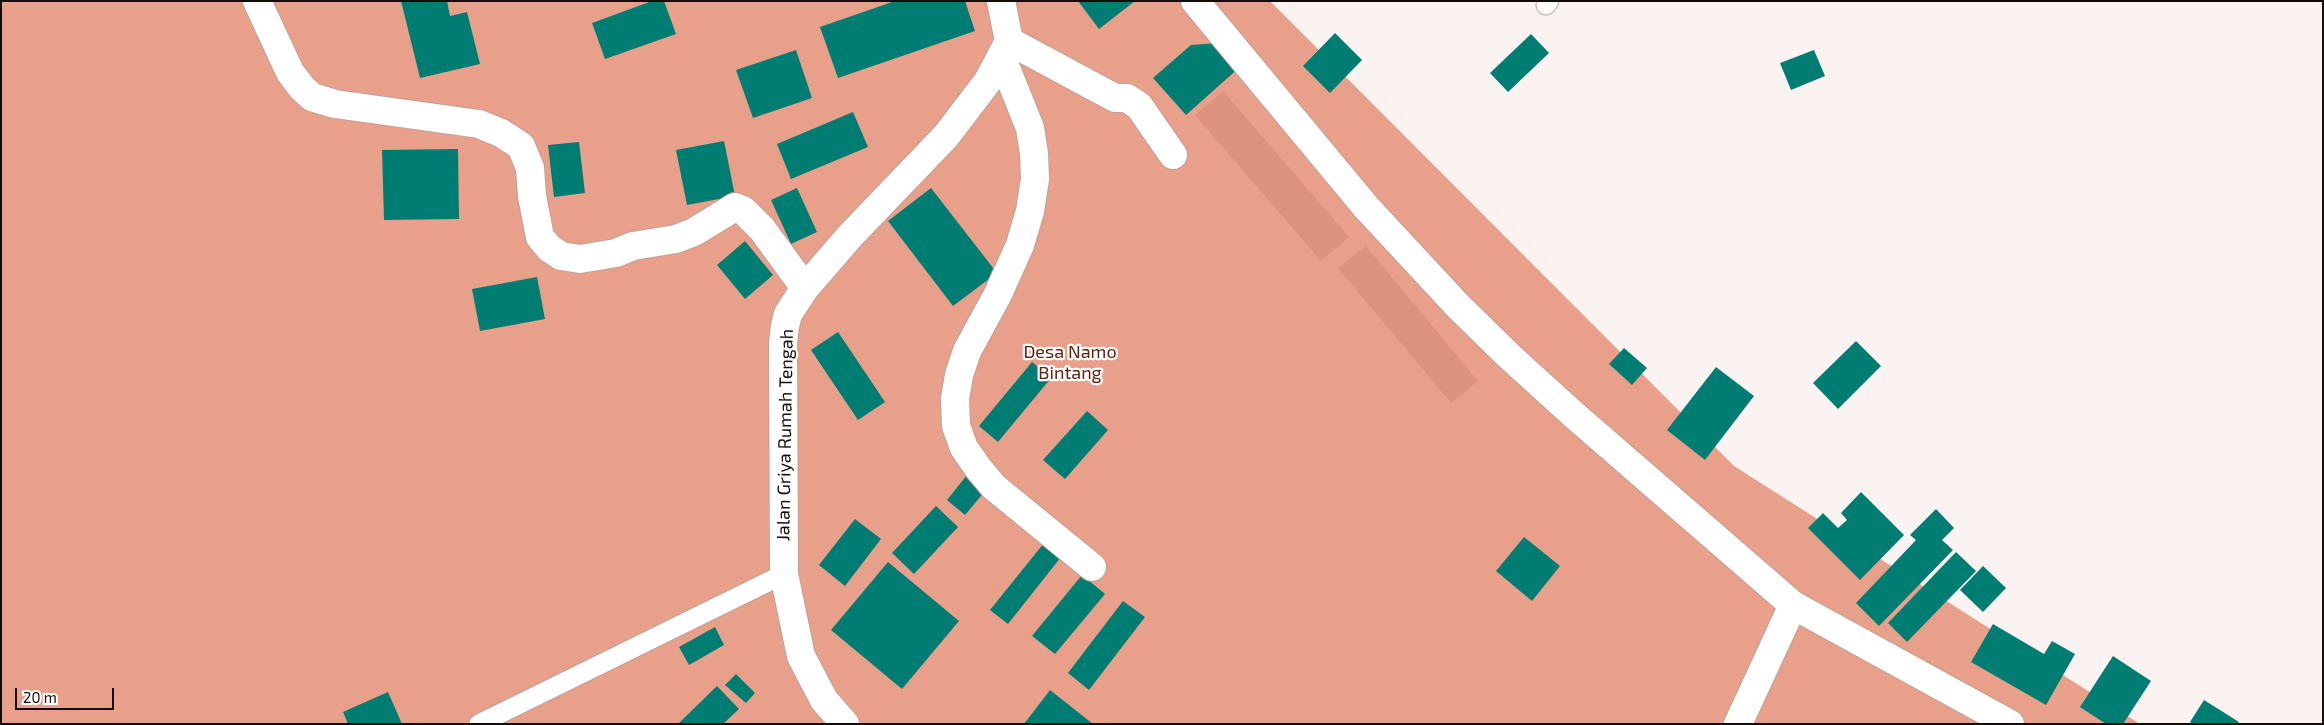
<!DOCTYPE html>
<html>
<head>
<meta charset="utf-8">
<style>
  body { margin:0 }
  #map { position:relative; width:2324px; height:725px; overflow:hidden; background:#faf3f1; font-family:"Exo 2",sans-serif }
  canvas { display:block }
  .frame { position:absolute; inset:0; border:2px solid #150b08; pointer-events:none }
  .scale { position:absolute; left:15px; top:688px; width:99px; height:22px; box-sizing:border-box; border:2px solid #150b08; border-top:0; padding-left:6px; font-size:15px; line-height:18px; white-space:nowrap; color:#150b08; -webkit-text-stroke:4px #fff; paint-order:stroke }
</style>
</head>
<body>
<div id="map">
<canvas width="2324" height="725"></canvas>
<div class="frame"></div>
<div class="scale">20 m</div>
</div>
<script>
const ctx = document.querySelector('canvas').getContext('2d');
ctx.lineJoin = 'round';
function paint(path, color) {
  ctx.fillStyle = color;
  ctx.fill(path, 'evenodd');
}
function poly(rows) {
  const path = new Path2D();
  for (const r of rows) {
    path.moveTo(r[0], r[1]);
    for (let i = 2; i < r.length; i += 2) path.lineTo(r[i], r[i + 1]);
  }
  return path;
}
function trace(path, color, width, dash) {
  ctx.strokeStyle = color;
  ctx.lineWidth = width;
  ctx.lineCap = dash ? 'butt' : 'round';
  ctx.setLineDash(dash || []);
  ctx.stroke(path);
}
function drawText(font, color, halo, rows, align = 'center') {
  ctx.font = font + ' "Exo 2",sans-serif';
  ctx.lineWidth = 4.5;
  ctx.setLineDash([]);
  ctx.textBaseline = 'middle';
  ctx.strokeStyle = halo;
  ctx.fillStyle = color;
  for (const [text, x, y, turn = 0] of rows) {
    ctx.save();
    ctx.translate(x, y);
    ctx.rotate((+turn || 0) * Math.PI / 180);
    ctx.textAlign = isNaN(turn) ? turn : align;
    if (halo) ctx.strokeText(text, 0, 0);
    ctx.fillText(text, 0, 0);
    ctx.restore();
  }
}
const forest = poly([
  [1,1,1270,1,1734,466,2140,724,1,724]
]);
const water = poly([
  [1223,91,1349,237,1321,261,1195,115],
  [1366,246,1478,381,1451,403,1338,268]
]);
const building = poly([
  [401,1,447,1,450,16,467,12,480,64,420,78],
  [652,1,664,1,676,34,605,59,592,23],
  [895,1,965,1,975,31,838,78,820,27],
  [1078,1,1135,1,1099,29],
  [1335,33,1362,60,1330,93,1303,66],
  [1531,34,1549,53,1508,92,1490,73],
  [1219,43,1242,65,1186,115,1153,78,1191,45],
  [796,50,812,98,753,118,736,70],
  [1814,50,1825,76,1791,90,1780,63],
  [853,112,868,147,791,179,777,144],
  [724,141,735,196,687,205,676,150],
  [579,142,585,193,554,197,548,145],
  [458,149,459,219,384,220,382,150],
  [797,188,817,232,791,244,771,200],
  [931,188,997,273,953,306,888,221],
  [745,241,773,275,745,299,717,265],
  [537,277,545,319,480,331,472,289],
  [838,332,885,402,858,420,811,350],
  [1856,341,1881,366,1838,409,1813,383],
  [1624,348,1647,368,1632,385,1609,364],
  [1032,362,1051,378,998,442,979,426],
  [1716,367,1754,396,1705,460,1667,430],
  [1087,411,1108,430,1065,479,1043,460],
  [967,475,986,490,965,515,947,500],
  [1861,492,1904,535,1860,580,1808,528,1823,513,1838,528,1847,520,1841,513],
  [936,506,958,527,914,574,892,553],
  [1936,509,1954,528,1942,540,1953,550,1879,626,1856,603,1916,540,1910,535],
  [855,519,881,539,845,586,819,565],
  [1524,537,1560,566,1532,601,1496,571],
  [1044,543,1061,557,1008,624,990,610],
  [1956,552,1976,571,1907,642,1888,623],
  [888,562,959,621,902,689,831,630],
  [1983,566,2006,588,1983,612,1960,590],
  [1082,575,1105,594,1055,654,1032,636],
  [1123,601,1145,617,1089,690,1068,673],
  [1993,624,2044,654,2052,641,2075,654,2046,705,1971,662],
  [715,627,724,645,689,665,679,647],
  [2113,656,2151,681,2123,724,2106,724,2080,707],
  [736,674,755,693,746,703,725,685],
  [717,686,739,709,723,724,678,724],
  [1050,690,1093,724,1024,724],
  [388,692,402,724,348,724,343,712],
  [2204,700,2239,722,2237,724,2193,724,2190,722]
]);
const service = poly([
  [1546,5,1549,1],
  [479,724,784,574]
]);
const minor = poly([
  [257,1,290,72,302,88,312,97,335,104,479,124,501,133,521,146,530,168,532,196,540,237,549,248,561,256,580,259,616,253,633,246,676,239,694,232,735,207,743,210,762,229,805,288],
  [1195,1,1366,207,1457,305,1509,356,1574,415,1793,605,2010,724],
  [1009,41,1115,98,1127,98,1139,106,1173,155],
  [1002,58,1030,128,1034,153,1035,179,1030,211,1020,245,998,294,967,351,959,375,955,399,956,426,964,448,978,468,994,487,1092,567],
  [845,724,824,700,801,656,784,574,783,343,785,326,788,314,805,288,850,236,946,136,988,81,1009,41,1001,1],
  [1738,724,1793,605]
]);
const parkNames = [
  ["Desa Namo",1070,352],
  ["Bintang",1070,373]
];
const streetNames = [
  ["Jalan Griya Rumah Tengah",785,435,-89]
];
paint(forest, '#e9a08a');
paint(water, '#dd947f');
paint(building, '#007d73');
trace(service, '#bfa197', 21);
trace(minor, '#bfa197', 30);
trace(service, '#fff', 19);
trace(minor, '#fff', 28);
drawText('18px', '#61210c', '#fff', parkNames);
drawText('18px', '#150b08', '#fff', streetNames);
</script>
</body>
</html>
